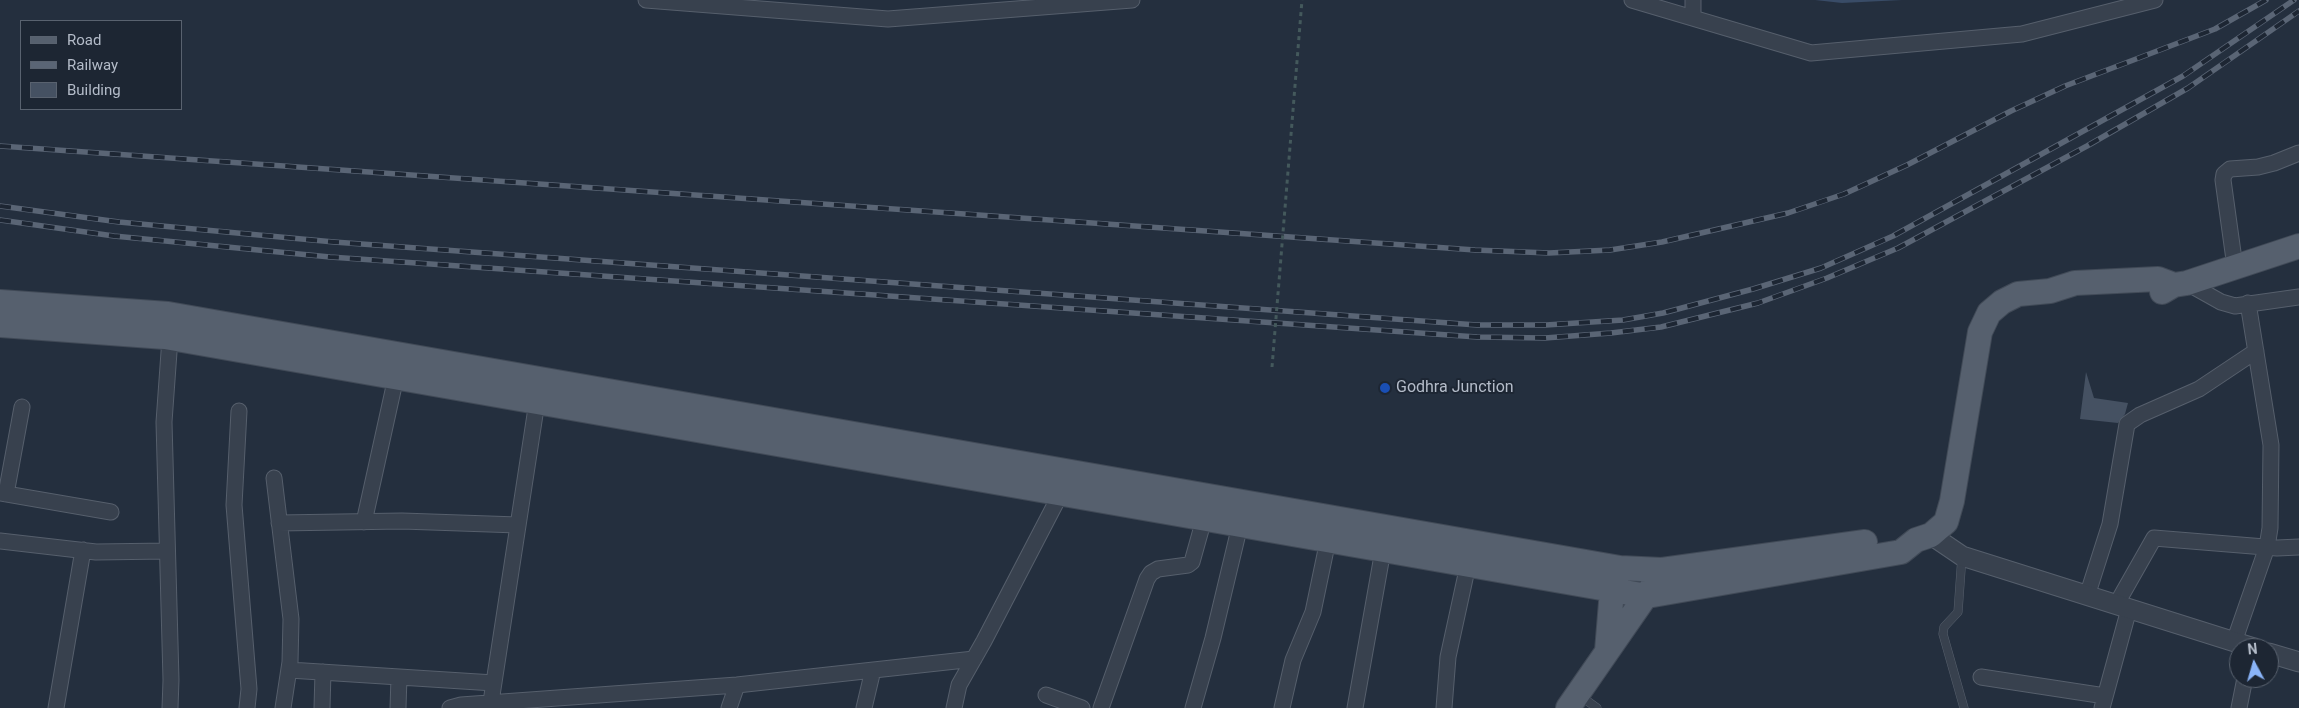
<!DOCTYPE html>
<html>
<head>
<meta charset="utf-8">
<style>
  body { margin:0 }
  #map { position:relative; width:2299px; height:708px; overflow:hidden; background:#242f3e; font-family:Roboto,sans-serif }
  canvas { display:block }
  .legend { position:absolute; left:20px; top:20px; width:162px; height:90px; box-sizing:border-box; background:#1d2633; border:1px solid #59626f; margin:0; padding:6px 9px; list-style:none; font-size:15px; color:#b4bcc9 }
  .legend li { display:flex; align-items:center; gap:10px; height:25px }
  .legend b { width:25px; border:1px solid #59626f }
  .north { position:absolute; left:2229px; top:638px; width:50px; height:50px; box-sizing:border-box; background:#1d2633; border:1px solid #59626f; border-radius:50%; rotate:354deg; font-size:14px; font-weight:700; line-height:20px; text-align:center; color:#b4bcc9 }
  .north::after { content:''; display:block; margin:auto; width:18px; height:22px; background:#8ab4f8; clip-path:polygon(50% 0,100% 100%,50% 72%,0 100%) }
</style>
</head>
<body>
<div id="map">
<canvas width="2299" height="708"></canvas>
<ul class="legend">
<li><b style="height:6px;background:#56606e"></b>Road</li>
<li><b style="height:6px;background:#5a6575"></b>Railway</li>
<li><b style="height:14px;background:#455162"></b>Building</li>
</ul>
<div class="north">N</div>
</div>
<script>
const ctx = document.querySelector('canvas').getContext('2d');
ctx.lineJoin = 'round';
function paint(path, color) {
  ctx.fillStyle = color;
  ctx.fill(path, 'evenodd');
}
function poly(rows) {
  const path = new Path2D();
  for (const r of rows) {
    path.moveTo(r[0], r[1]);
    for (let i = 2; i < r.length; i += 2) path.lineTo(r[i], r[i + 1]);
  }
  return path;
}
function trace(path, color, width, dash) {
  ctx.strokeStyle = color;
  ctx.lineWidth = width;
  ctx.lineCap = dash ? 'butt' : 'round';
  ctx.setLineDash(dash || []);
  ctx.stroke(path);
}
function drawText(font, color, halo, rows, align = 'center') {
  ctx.font = font + ' Roboto,sans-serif';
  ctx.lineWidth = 4;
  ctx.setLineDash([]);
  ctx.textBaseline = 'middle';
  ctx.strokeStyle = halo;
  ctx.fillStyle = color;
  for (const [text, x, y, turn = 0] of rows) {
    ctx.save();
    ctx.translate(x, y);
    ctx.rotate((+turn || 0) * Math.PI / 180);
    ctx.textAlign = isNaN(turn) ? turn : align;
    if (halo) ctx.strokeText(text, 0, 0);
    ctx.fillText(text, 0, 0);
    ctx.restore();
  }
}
const water = poly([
  [1815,0,1902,0,1842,3]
]);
const building = poly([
  [2086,372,2094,398,2128,403,2125,414,2118,423,2080,419]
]);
const service = poly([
  [1962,556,1958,612,1944,627,1943,634,1964,708],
  [1579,695,1597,708]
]);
const minor = poly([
  [646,0,888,19,1132,0],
  [1632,0,1811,53,2022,34,2155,0],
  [1693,0,1693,18],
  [2235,267,2223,180,2224,174,2230,169,2258,167,2274,163,2299,153],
  [2187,283,2221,302,2235,306,2299,297],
  [239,411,234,505,249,689,247,708],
  [274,478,291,619,290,662,283,708],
  [0,493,111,512],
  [6,494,22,407],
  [364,522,396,377],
  [279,523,402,521,518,525],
  [0,541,96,552,167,551],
  [2087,596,2110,524,2127,424,2140,415,2199,389,2256,351],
  [2116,605,2154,538,2277,548,2299,547],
  [2234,642,2267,547,2270,528,2271,445,2248,303],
  [289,670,494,683],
  [1981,677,2105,696],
  [1046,695,1082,708],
  [491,702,538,395],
  [56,708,83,550],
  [170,708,171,680,164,422,170,338],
  [322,708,323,672],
  [398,708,399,677],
  [450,708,461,705,737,685,974,659],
  [729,708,737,685],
  [864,708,873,670],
  [954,708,959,685,984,641,1061,493,1062,486],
  [1101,708,1147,579,1151,573,1158,569,1188,565,1192,562,1204,519],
  [1193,708,1213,638,1240,525],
  [1282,708,1293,660,1313,612,1328,540],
  [1355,708,1383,550],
  [1444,708,1448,657,1468,565],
  [2102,708,2129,609],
  [2239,708,2245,678]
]);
const tertiary = poly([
  [1931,535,1962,556,2254,648],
  [2269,653,2299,662]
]);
const primary = poly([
  [2162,292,2174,285,2187,283,2299,246],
  [0,302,168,314,1620,568,1662,570,1865,542],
  [0,325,165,337,1647,596,1901,552,1916,540,1931,535,1946,522,1952,501,1980,332,1989,313,2002,302,2018,294,2050,291,2075,283,2158,279,2174,285],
  [1607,651,1612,590,1617,576],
  [1568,708,1654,584]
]);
const rail = poly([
  [0,146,1475,250,1549,253,1610,250,1662,242,1788,213,1844,194,1907,165,2011,111,2065,86,2215,29,2266,0],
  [0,206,119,222,334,242,1477,325,1546,325,1623,320,1663,313,1753,289,1821,268,1893,236,2183,76,2294,0],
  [0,220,114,236,330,257,1477,337,1545,338,1611,333,1661,327,1758,303,1827,278,1898,248,2087,146,2188,88,2299,11]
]);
const pathBridge = poly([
  [1272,367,1302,0]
]);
const markers = [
  [1385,388,6,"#1a4fb4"]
];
const poiNames = [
  ["Godhra Junction",1396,388]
];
paint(water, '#394c67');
paint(building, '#455162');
trace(service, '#565f6c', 9);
trace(minor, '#565f6c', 17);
trace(tertiary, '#565f6c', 21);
trace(primary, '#414a57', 26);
trace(service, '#38414e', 8);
trace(minor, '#38414e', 15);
trace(tertiary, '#38414e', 19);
trace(primary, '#56606e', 24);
trace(rail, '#5a6575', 5.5);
trace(rail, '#1d2633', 4, [11]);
trace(pathBridge, '#44595c', 3, [4, 4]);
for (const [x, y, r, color] of markers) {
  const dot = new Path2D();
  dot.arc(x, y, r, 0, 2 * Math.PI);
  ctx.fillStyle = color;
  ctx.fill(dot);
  trace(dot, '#1d2633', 2);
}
drawText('16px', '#b4bcc9', '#1d2633', poiNames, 'left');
</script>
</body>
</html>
